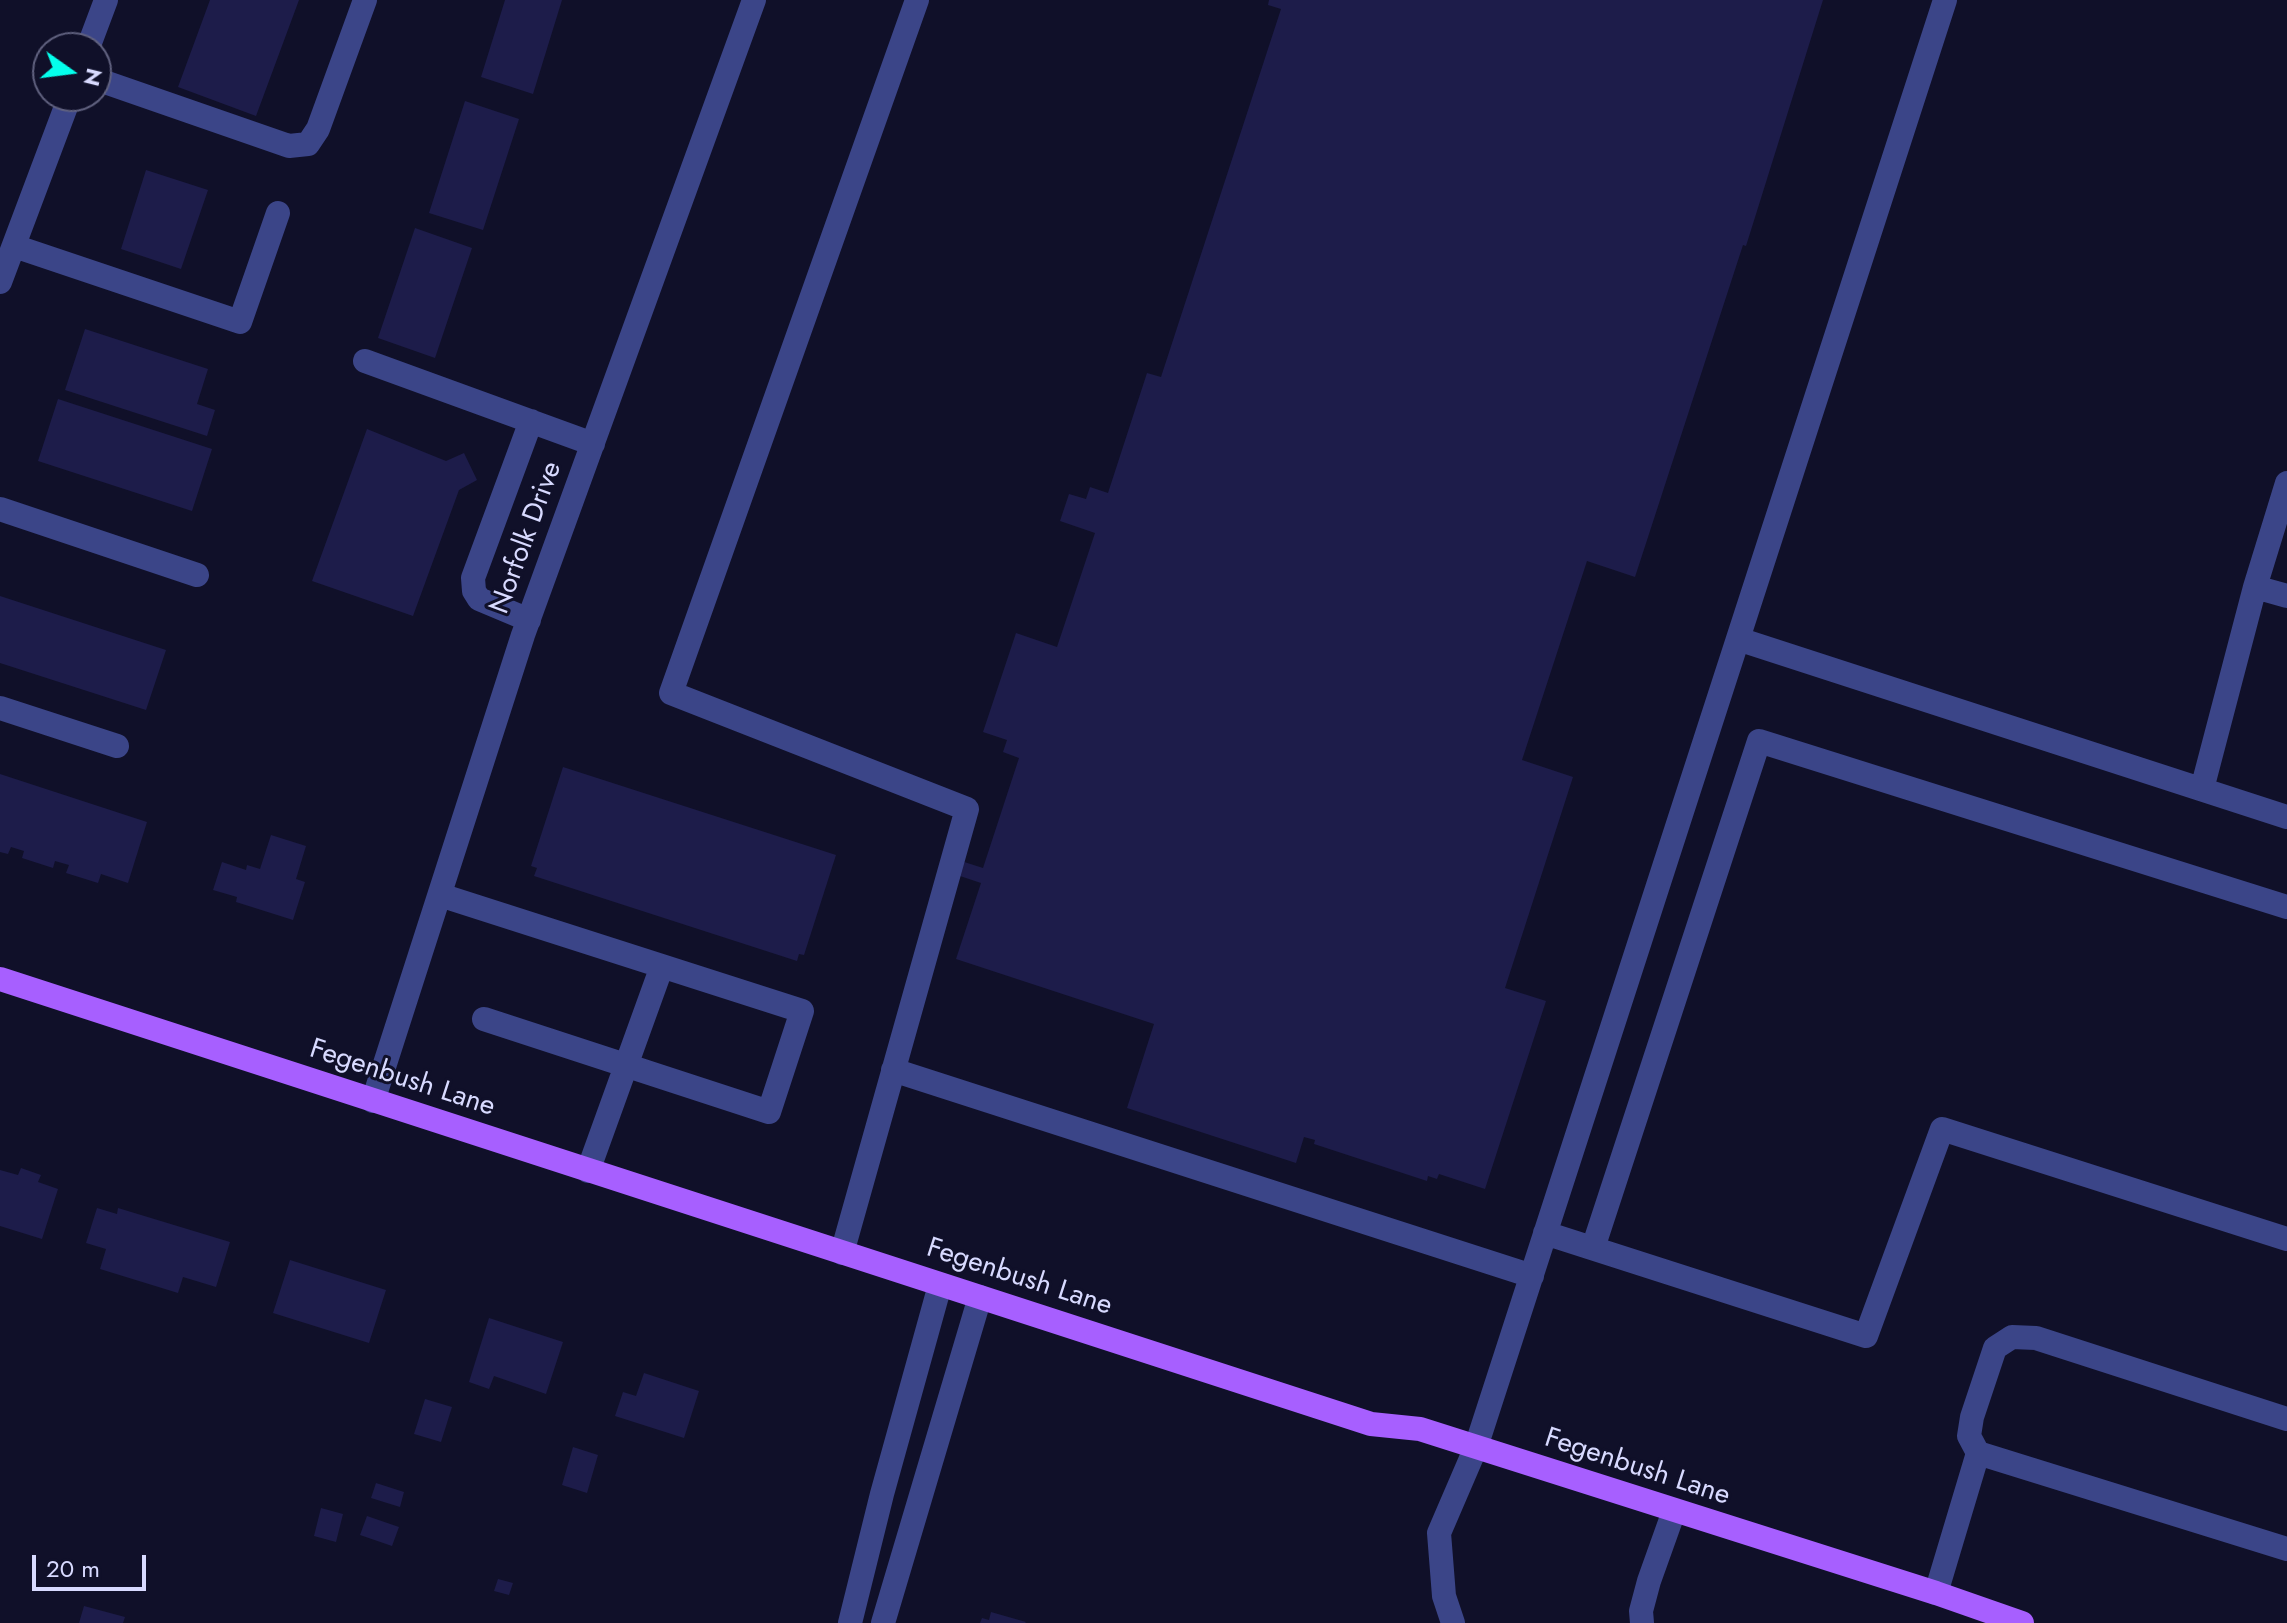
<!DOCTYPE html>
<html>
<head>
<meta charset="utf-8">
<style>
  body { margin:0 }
  #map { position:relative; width:2287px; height:1623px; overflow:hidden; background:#101029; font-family:Jost,sans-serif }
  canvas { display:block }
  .north { position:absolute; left:32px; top:32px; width:80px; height:80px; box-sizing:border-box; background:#101029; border:2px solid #60617f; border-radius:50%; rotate:104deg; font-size:22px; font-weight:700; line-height:32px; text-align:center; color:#d8daff }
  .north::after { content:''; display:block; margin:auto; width:28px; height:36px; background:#04ffec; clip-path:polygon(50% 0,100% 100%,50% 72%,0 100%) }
  .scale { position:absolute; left:32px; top:1555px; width:114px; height:36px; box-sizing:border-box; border:4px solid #d8daff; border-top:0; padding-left:10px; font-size:24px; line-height:28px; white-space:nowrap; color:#d8daff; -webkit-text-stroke:6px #101029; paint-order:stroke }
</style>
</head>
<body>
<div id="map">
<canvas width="2287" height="1623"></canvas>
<div class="north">N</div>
<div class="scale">20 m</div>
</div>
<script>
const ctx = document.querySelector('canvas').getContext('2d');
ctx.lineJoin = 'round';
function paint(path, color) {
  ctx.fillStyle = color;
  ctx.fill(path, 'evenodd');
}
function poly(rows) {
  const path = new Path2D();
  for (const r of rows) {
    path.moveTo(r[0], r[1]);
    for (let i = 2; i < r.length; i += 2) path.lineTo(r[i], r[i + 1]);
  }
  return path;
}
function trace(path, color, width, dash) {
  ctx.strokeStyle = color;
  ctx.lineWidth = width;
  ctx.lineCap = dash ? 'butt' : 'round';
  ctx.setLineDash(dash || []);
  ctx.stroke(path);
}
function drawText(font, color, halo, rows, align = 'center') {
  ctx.font = font + ' Jost,sans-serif';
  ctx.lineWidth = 6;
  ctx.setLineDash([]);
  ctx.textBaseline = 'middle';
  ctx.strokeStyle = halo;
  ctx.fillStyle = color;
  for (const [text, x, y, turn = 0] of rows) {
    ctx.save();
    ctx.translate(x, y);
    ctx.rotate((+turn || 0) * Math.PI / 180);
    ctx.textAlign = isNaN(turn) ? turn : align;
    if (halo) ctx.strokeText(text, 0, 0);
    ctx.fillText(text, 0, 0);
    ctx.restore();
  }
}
const building = poly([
  [210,0,299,0,256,116,178,87],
  [505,0,562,0,533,94,481,77],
  [1269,0,1823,0,1746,246,1743,245,1635,577,1587,561,1522,760,1573,777,1505,988,1546,1001,1485,1189,1439,1174,1437,1179,1428,1176,1427,1181,1314,1144,1315,1140,1304,1137,1296,1163,1127,1108,1154,1024,956,959,981,883,954,874,958,860,983,868,1019,758,1003,752,1007,740,983,732,1016,633,1057,647,1095,533,1060,521,1069,494,1086,499,1090,487,1108,493,1147,373,1161,377,1281,9,1268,5],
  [465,101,519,119,483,230,429,213],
  [146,170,208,190,181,269,121,249],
  [415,228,472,248,435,358,378,338],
  [85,329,208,369,197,404,215,410,207,436,65,390],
  [58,399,212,449,192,511,38,461],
  [367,429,446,461,464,453,477,480,459,490,413,616,312,581],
  [0,596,166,650,146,710,0,663],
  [563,767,836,855,804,955,799,954,797,961,534,876,537,868,531,866],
  [0,774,147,822,128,883,101,874,98,883,66,873,69,865,55,861,53,868,22,858,24,851,11,847,8,854,0,852],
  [271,835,306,846,296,879,305,882,293,920,236,902,237,897,213,890,222,862,246,870,247,865,260,869],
  [21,1168,41,1175,38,1182,58,1189,42,1239,0,1226,0,1170,18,1175],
  [97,1208,117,1214,118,1208,230,1242,216,1287,183,1277,178,1293,100,1269,106,1249,86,1243],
  [290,1260,386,1290,369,1343,273,1313],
  [489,1318,563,1342,546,1394,494,1376,489,1389,469,1382],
  [644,1373,699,1391,684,1438,615,1416,623,1392,636,1396],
  [425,1399,452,1407,441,1442,414,1434],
  [573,1447,598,1455,587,1493,562,1485],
  [376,1483,404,1492,400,1507,371,1498],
  [321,1508,343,1514,336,1542,314,1536],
  [367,1516,399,1527,392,1546,360,1535],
  [498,1579,513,1583,509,1595,494,1591],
  [84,1606,125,1617,123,1623,79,1623],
  [991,1612,1026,1622,1025,1623,980,1623,982,1618,989,1620]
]);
const minor = poly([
  [88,48,106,0],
  [96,79,289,146,308,144,318,129,365,0],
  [14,246,240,322,278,213],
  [0,282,70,96],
  [365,361,593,444],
  [0,509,197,575],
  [2255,587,2287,596],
  [529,620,479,599,474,591,473,578,531,421],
  [1738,639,2287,817],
  [0,708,117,746],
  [2202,789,2255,587,2287,483],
  [440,895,802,1011,769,1112,484,1019],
  [893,1070,1532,1276],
  [373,1101,523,635,754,0],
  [588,1171,662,966],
  [1545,1233,1866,1336,1942,1129,2287,1239],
  [1593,1248,1759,741,2287,907],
  [842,1253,967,809,671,693,917,0],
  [2287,1419,2036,1338,2012,1337,1995,1348,1972,1417,1969,1436,1978,1453,2287,1549],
  [1936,1593,1978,1453],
  [850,1623,882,1494,940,1285],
  [883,1623,980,1297],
  [1453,1623,1444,1596,1439,1533,1476,1447,1945,0],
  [1642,1623,1641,1611,1649,1581,1674,1511]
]);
const major = poly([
  [0,979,1371,1424,1420,1429,1936,1593,2022,1623]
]);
const streetNames = [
  ["Norfolk Drive",527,538,-70],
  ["Fegenbush Lane",402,1079,18],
  ["Fegenbush Lane",1019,1278,18],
  ["Fegenbush Lane",1637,1468,18]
];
paint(building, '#1d1c4a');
trace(minor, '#3b4588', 24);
trace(major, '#a75fff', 24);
drawText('28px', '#d8daff', '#101029', streetNames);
</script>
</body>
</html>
